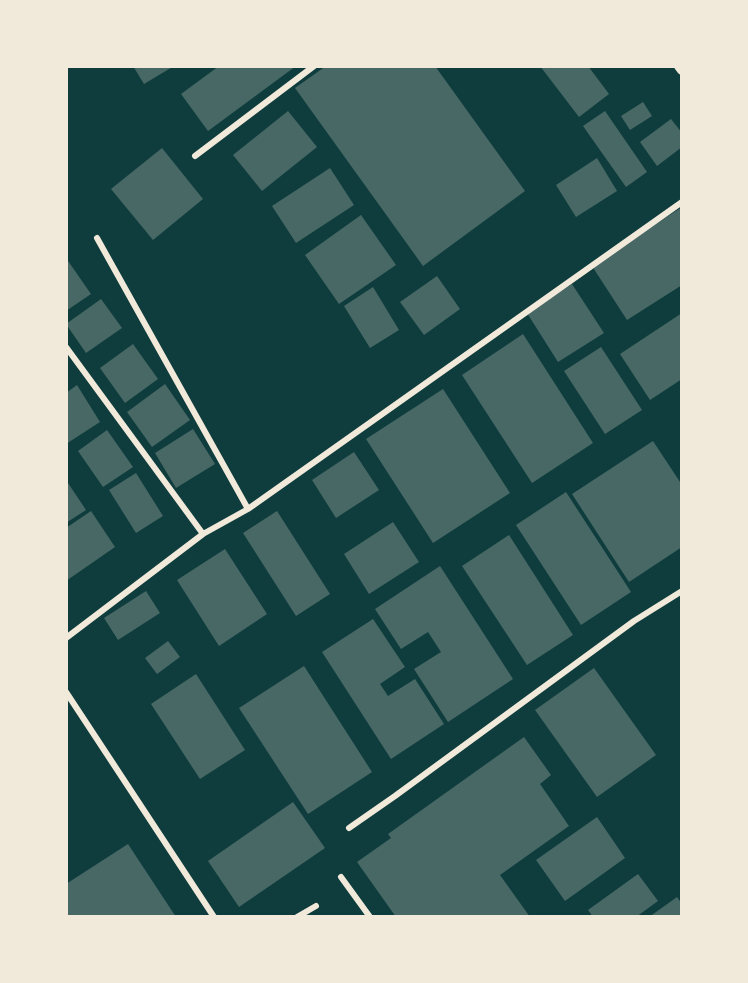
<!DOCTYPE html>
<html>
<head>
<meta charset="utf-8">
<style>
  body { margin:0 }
  #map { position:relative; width:748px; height:983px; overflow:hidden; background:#0f3d3e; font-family:"DejaVu Sans",sans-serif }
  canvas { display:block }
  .frame { position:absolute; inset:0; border:68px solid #f1e9da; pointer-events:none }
</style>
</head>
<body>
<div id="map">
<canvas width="748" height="983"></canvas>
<div class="frame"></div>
</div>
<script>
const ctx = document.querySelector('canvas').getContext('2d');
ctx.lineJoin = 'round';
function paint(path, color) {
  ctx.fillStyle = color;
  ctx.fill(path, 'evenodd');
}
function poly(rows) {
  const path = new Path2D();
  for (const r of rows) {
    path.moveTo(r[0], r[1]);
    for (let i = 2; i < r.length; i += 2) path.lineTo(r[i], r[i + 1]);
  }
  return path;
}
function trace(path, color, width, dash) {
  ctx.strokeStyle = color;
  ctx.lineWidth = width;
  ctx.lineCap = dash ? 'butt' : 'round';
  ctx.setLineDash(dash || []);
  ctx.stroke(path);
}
const building = poly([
  [133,66,174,66,144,84],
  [219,66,296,66,208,131,181,94],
  [326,66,435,66,525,191,423,266,295,88],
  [540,66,588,66,609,94,579,117],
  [643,102,652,116,630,130,621,116],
  [288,111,317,147,262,191,233,155],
  [605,111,647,172,626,187,583,126],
  [671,119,682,133,682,147,657,166,640,142],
  [162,148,203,199,153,240,111,189],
  [597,158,617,191,576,217,556,185],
  [330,168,354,205,296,243,272,206],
  [682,207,682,285,627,320,592,266],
  [361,215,396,265,339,304,305,255],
  [66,258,91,294,66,311],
  [437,276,460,309,424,335,400,302],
  [572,284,604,333,558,362,527,313],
  [373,287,399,330,370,348,344,306],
  [101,299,122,328,86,353,66,324],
  [682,313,682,379,650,400,620,354],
  [523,334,593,443,532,483,462,375],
  [133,344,158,379,125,403,100,368],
  [601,347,642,410,605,434,564,371],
  [165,384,190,420,152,447,127,412],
  [77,385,100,422,66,444,66,393],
  [443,389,510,493,433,543,366,439],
  [193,429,215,464,176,488,155,453],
  [107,430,133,467,103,487,78,451],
  [653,441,682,485,682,547,629,582,572,494],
  [354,452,379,490,336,518,312,480],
  [136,473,163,516,136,533,109,490],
  [66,480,86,510,66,523],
  [566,492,631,592,581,625,516,525],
  [91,511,115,547,66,581,66,528],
  [277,511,330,594,296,616,243,533],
  [393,522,419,562,369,594,344,554],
  [509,535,573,635,527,665,462,566],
  [225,549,267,614,219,646,177,580],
  [440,566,513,679,448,722,414,669,441,652,428,632,401,649,375,609],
  [146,591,160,613,118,640,104,618],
  [373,619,405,667,380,684,388,696,415,679,444,724,391,759,322,652],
  [168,641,180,657,157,674,145,658],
  [304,666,372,772,308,814,239,708],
  [594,668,656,755,597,797,535,710],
  [196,674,245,750,200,779,151,704],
  [524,737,551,775,540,784,569,826,500,875,530,917,396,917,357,862,391,838,388,834],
  [293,802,325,848,239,907,208,861],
  [597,817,625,858,565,901,536,860],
  [128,844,176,917,66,917,66,884],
  [638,874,658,901,636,917,593,917,588,910],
  [677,897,682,904,682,917,649,917]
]);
const minor = poly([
  [195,156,314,66],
  [97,238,248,509],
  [66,347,203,534],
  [66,638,203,534,248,509,682,202],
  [66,692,214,917],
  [349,828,395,796,634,621,682,591],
  [341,877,370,917],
  [297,917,316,906]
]);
const tertiary = poly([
  [679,66,682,70]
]);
paint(building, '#486865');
trace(minor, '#f1e9da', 6);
trace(tertiary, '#f1e9da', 10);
</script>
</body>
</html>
